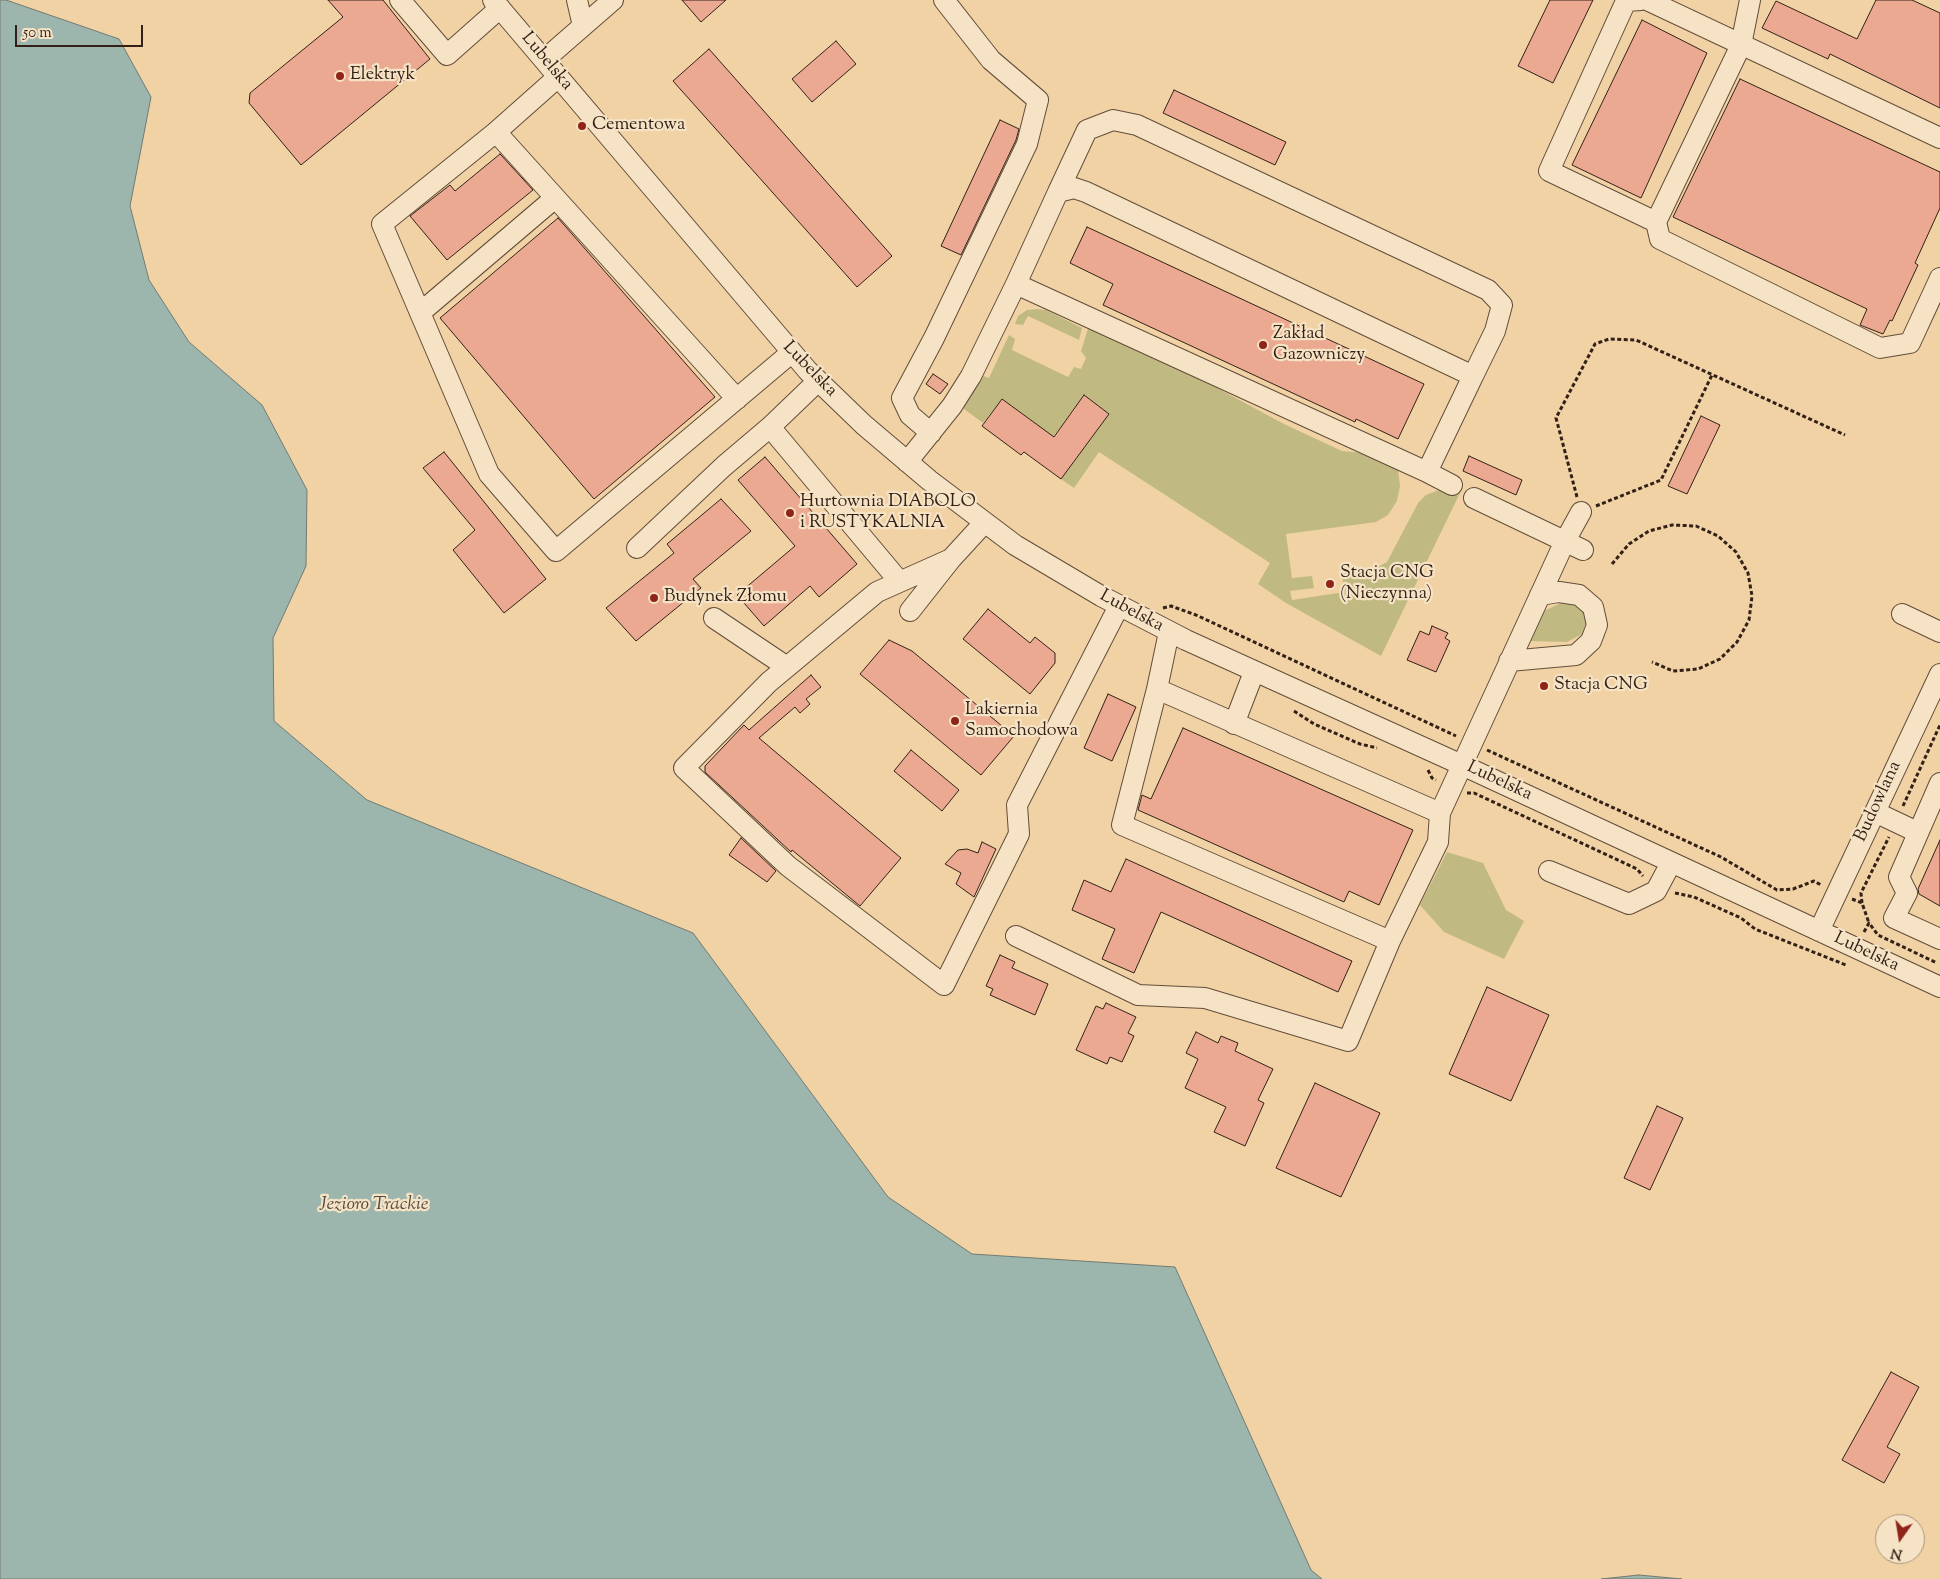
<!DOCTYPE html>
<html>
<head>
<meta charset="utf-8">
<style>
  body { margin:0 }
  #map { position:relative; width:1940px; height:1579px; overflow:hidden; background:#f1d2a5; font-family:"Sorts Mill Goudy",serif }
  canvas { display:block }
  .north { position:absolute; left:1875px; top:1514px; width:50px; height:50px; box-sizing:border-box; background:#f6e2c4; border:1px solid #a8957f; border-radius:50%; rotate:193deg; font-size:14px; font-weight:700; line-height:20px; text-align:center; color:#332118 }
  .north::after { content:''; display:block; margin:auto; width:18px; height:22px; background:#8f2418; clip-path:polygon(50% 0,100% 100%,50% 72%,0 100%) }
  .scale { position:absolute; left:15px; top:25px; width:128px; height:22px; box-sizing:border-box; border:2px solid #332118; border-top:0; padding-left:6px; font-size:15px; line-height:18px; white-space:nowrap; color:#332118; -webkit-text-stroke:4px #f6e2c4; paint-order:stroke }
</style>
</head>
<body>
<div id="map">
<canvas width="1940" height="1579"></canvas>
<div class="north">N</div>
<div class="scale">50 m</div>
</div>
<script>
const ctx = document.querySelector('canvas').getContext('2d');
ctx.lineJoin = 'round';
function paint(path, color) {
  ctx.fillStyle = color;
  ctx.fill(path, 'evenodd');
}
function poly(rows) {
  const path = new Path2D();
  for (const r of rows) {
    path.moveTo(r[0], r[1]);
    for (let i = 2; i < r.length; i += 2) path.lineTo(r[i], r[i + 1]);
  }
  return path;
}
function trace(path, color, width, dash) {
  ctx.strokeStyle = color;
  ctx.lineWidth = width;
  ctx.lineCap = dash ? 'butt' : 'round';
  ctx.setLineDash(dash || []);
  ctx.stroke(path);
}
function drawText(font, color, halo, rows, align = 'center') {
  ctx.font = font + ' "Sorts Mill Goudy",serif';
  ctx.lineWidth = 4.5;
  ctx.setLineDash([]);
  ctx.textBaseline = 'middle';
  ctx.strokeStyle = halo;
  ctx.fillStyle = color;
  for (const [text, x, y, turn = 0] of rows) {
    ctx.save();
    ctx.translate(x, y);
    ctx.rotate((+turn || 0) * Math.PI / 180);
    ctx.textAlign = isNaN(turn) ? turn : align;
    if (halo) ctx.strokeText(text, 0, 0);
    ctx.fillText(text, 0, 0);
    ctx.restore();
  }
}
const green = poly([
  [1037,309,1046,310,1082,328,1079,340,1028,316,1023,325,1015,324,1018,316,1027,310],
  [1090,322,1221,384,1219,389,1284,424,1342,451,1365,453,1383,458,1398,470,1400,486,1397,501,1388,515,1376,522,1286,534,1292,578,1312,576,1314,588,1290,591,1292,600,1344,592,1342,572,1376,568,1387,562,1418,503,1426,495,1439,490,1460,493,1381,656,1286,603,1258,584,1270,563,1099,452,1074,488,1061,479,1109,414,1084,395,1051,440,1040,427,1002,399,983,423,960,406,981,375,989,378,1009,335,1015,339,1012,350,1068,377,1074,367,1081,369,1086,358,1081,351],
  [1563,602,1576,604,1584,609,1587,619,1582,634,1567,642,1529,641,1544,611],
  [1447,852,1483,863,1506,910,1524,921,1504,959,1444,932,1420,905]
]);
const water = poly([
  [0,0,6,0,119,39,151,97,130,206,149,280,189,342,262,405,307,490,306,566,273,638,274,721,367,800,693,933,888,1197,972,1254,1175,1267,1311,1570,1322,1579,0,1579,0,0],
  [1639,1575,1682,1579,1601,1579,1639,1575]
]);
const building = poly([
  [328,0,383,0,430,59,301,165,249,103,250,93,343,17,328,0],
  [682,0,726,0,701,22,682,0],
  [1550,0,1593,0,1553,83,1518,66,1550,0],
  [1876,0,1912,0,1940,13,1940,108,1830,54,1828,59,1762,28,1776,1,1857,39,1876,0],
  [1642,20,1707,53,1641,198,1572,165,1642,20],
  [836,41,856,64,812,102,792,79,836,41],
  [709,49,892,256,857,287,673,81,709,49],
  [1740,79,1940,172,1940,208,1915,263,1918,265,1892,321,1890,320,1883,334,1860,325,1867,309,1673,217,1740,79],
  [1174,90,1286,142,1275,165,1163,113,1174,90],
  [1000,120,1019,129,1016,140,961,255,941,246,1000,120],
  [500,154,533,190,447,260,410,216,450,185,455,191,500,154],
  [558,218,715,397,594,499,440,318,558,218],
  [1087,227,1424,384,1398,439,1356,419,1355,422,1103,305,1113,284,1070,263,1087,227],
  [933,374,948,384,940,394,926,384,933,374],
  [1084,395,1109,414,1061,479,1024,452,1021,455,982,426,1002,399,1054,437,1084,395],
  [1701,416,1720,425,1687,494,1668,486,1701,416],
  [444,452,546,579,504,613,453,550,475,530,423,468,444,452],
  [1469,456,1522,480,1516,495,1463,471,1469,456],
  [765,457,857,564,819,597,810,586,764,626,737,595,795,546,738,480,765,457],
  [721,499,751,531,693,579,701,588,636,641,606,608,674,553,667,544,721,499],
  [988,609,1030,643,1035,637,1055,653,1055,663,1030,694,963,639,988,609],
  [1432,626,1448,633,1445,638,1450,641,1436,672,1407,660,1420,631,1429,635,1432,626],
  [889,640,912,651,1014,736,981,775,860,674,889,640],
  [811,675,821,687,806,699,810,704,800,713,795,707,759,738,901,858,860,906,792,850,791,852,705,772,705,766,744,725,749,730,811,675],
  [1108,694,1136,707,1112,761,1084,748,1108,694],
  [1183,728,1413,830,1379,905,1349,891,1344,902,1138,810,1142,795,1151,799,1183,728],
  [911,750,959,790,942,811,894,771,911,750],
  [741,838,776,871,767,882,729,855,741,838],
  [1940,840,1940,906,1919,894,1918,889,1940,840],
  [982,842,996,849,974,897,956,884,961,873,945,864,958,850,967,849,978,853,982,842],
  [1126,859,1352,961,1338,992,1161,912,1134,973,1102,959,1115,929,1072,910,1084,880,1111,892,1126,859],
  [1000,955,1015,962,1012,968,1048,984,1035,1015,990,995,993,989,986,986,1000,955],
  [1487,987,1549,1015,1511,1101,1449,1074,1487,987],
  [1106,1003,1136,1017,1128,1033,1134,1036,1122,1062,1110,1057,1107,1064,1076,1050,1096,1006,1103,1009,1106,1003],
  [1196,1032,1218,1043,1221,1036,1238,1043,1235,1051,1273,1069,1258,1100,1264,1103,1245,1146,1214,1132,1226,1107,1185,1088,1198,1059,1186,1053,1196,1032],
  [1315,1083,1380,1113,1341,1197,1276,1168,1315,1083],
  [1657,1106,1683,1118,1650,1190,1624,1178,1657,1106],
  [1891,1372,1919,1387,1887,1447,1900,1454,1884,1483,1842,1460,1891,1372]
]);
const path = poly([
  [1577,497,1556,418,1595,344,1609,339,1636,340,1845,435],
  [1596,506,1661,480,1712,375],
  [1612,564,1629,544,1649,531,1672,525,1696,526,1718,536,1736,552,1748,573,1752,596,1749,620,1737,642,1720,659,1698,669,1673,671,1652,662],
  [1163,608,1171,606,1196,615,1456,736],
  [1294,711,1314,724,1360,744,1377,748],
  [1487,750,1721,857,1777,890,1793,889,1814,881,1821,885],
  [1428,770,1432,778,1436,780],
  [1467,793,1474,793,1637,869,1643,876],
  [1903,806,1940,725],
  [1675,893,1694,897,1741,918,1755,929,1846,965],
  [1852,899,1862,903,1869,923],
  [1862,903,1861,893,1889,837],
  [1864,932,1869,923,1878,935,1937,963]
]);
const minor = poly([
  [400,0,447,55,500,8],
  [493,0,808,371,864,425,929,480,1015,545,1101,596,1186,640,1462,765,1940,987],
  [577,0,583,26],
  [1641,0,1626,1,1549,171,1656,222,1660,239,1880,348,1910,343,1940,278],
  [1647,0,1940,138],
  [544,60,613,0],
  [558,77,496,132,382,224,489,474,556,551,791,353],
  [496,132,737,399],
  [1058,192,1087,130,1113,120,1137,125,1488,290,1502,305,1495,331,1473,376],
  [1656,222,1741,45,1750,0],
  [421,312,555,198],
  [818,381,770,427,899,581],
  [931,433,910,415,902,398,934,338,1027,144,1038,100,991,60,944,0],
  [907,462,952,406,971,376,1016,284,1427,472,1473,376,1086,192,1074,188,1058,192,1016,284],
  [1427,472,1452,485],
  [1474,498,1583,550],
  [637,548,724,466,770,427],
  [951,559,877,592,769,682,684,768,788,866,944,985,1019,834,1017,805,1119,606],
  [910,611,951,559,984,523],
  [1902,614,1940,632],
  [714,618,787,667],
  [1169,632,1157,689,1440,813],
  [1509,661,1576,655,1591,641,1597,625,1593,607,1579,595,1559,592,1540,595],
  [1157,689,1122,825,1390,941],
  [1234,724,1254,672],
  [1940,783,1899,877,1907,893,1894,918,1940,939],
  [1875,812,1917,832],
  [1549,871,1629,904,1656,891,1671,863],
  [1819,931,1940,674],
  [1016,936,1138,995,1205,998,1348,1041,1390,941,1438,842,1440,813,1565,541,1581,512]
]);
const markers = [
  [340,76,5,"#8f2418"],
  [582,126,5,"#8f2418"],
  [1263,345,5,"#8f2418"],
  [790,513,5,"#8f2418"],
  [1330,584,5,"#8f2418"],
  [654,598,5,"#8f2418"],
  [1544,686,5,"#8f2418"],
  [955,721,5,"#8f2418"]
];
const streetNames = [
  ["Lubelska",546,62,50],
  ["Lubelska",809,370,46],
  ["Lubelska",1131,612,28],
  ["Lubelska",1499,782,25],
  ["Budowlana",1879,802,-65],
  ["Lubelska",1866,953,25]
];
const poiNames = [
  ["Elektryk",350,76],
  ["Cementowa",592,126],
  ["Zakład",1273,335],
  ["Gazowniczy",1273,356],
  ["Hurtownia DIABOLO",800,503],
  ["i RUSTYKALNIA",800,524],
  ["Stacja CNG",1340,574],
  ["(Nieczynna)",1340,595],
  ["Budynek Złomu",664,598],
  ["Stacja CNG",1554,686],
  ["Lakiernia",965,711],
  ["Samochodowa",965,732]
];
const waterNames = [
  ["Jezioro Trackie",374,1206]
];
paint(green, '#c0ba82');
paint(water, '#9cb6ad');
trace(water, '#727a71', 1);
paint(building, '#eaa990');
trace(building, '#332118', 1);
trace(minor, '#624d3b', 22);
trace(path, '#332118', 3, [4, 2.5]);
trace(minor, '#f6e2c4', 20);
for (const [x, y, r, color] of markers) {
  const dot = new Path2D();
  dot.arc(x, y, r, 0, 2 * Math.PI);
  ctx.fillStyle = color;
  ctx.fill(dot);
  trace(dot, '#f6e2c4', 2);
}
drawText('18px', '#332118', '#f6e2c4', streetNames);
drawText('18px', '#332118', '#f6e2c4', poiNames, 'left');
drawText('italic 19px', '#524e45', '#f6e2c4', waterNames);
</script>
</body>
</html>
